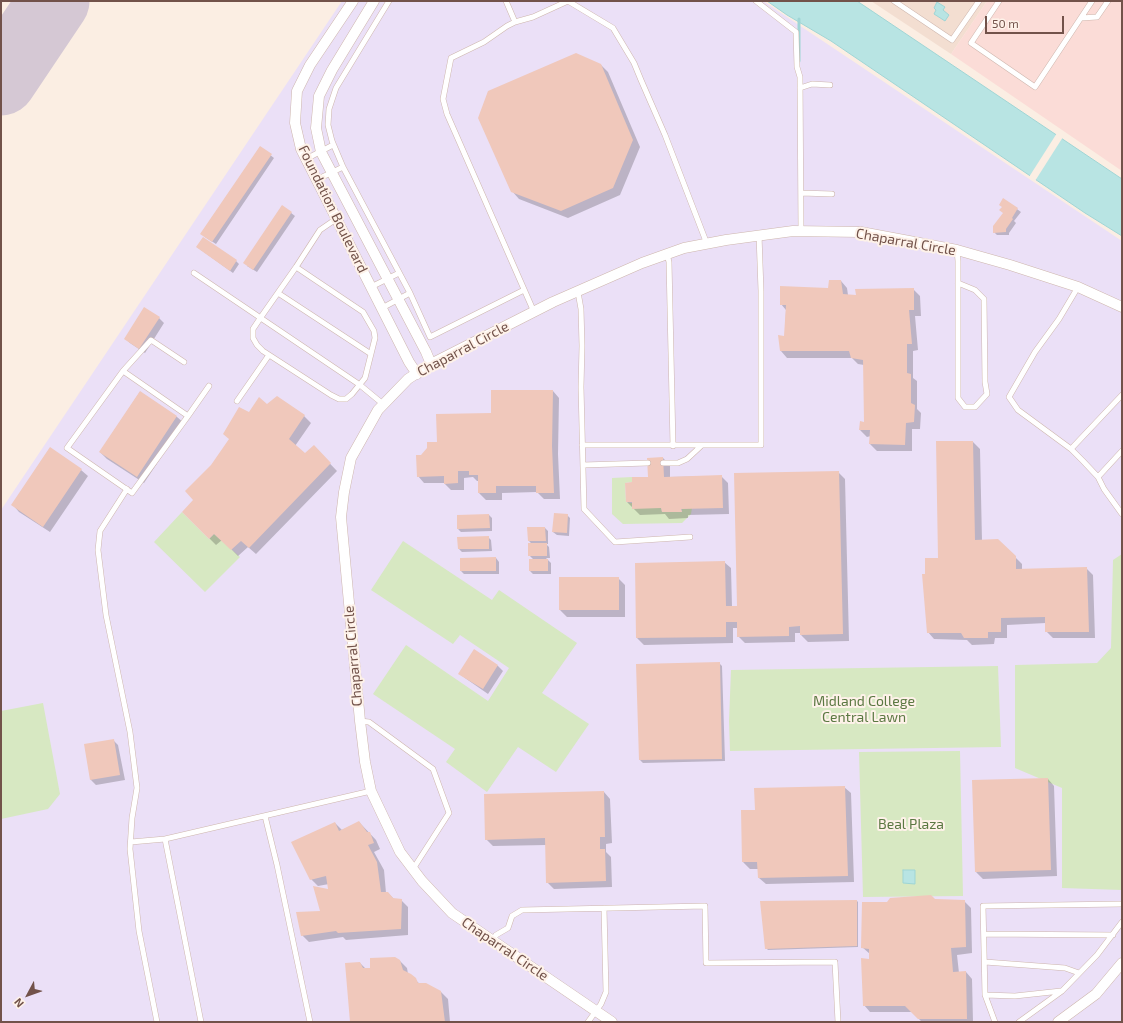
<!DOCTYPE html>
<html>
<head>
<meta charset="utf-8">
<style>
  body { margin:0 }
  #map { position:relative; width:1123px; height:1023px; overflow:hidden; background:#fbeee3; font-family:"Exo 2",sans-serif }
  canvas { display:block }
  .frame { position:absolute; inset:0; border:2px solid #72524a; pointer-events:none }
  .north { position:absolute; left:8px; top:975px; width:40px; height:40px; -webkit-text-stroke:3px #fef2e9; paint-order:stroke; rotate:229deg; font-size:11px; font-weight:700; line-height:16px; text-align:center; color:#72524a }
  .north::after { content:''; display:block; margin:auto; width:14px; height:18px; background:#72524a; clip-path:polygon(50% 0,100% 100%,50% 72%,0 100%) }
  .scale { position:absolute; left:985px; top:16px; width:79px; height:18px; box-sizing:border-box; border:2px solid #72524a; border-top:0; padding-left:5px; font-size:12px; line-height:14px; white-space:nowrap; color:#72524a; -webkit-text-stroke:3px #fef2e9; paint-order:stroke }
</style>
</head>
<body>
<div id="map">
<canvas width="1123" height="1023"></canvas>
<div class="frame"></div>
<div class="north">N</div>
<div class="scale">50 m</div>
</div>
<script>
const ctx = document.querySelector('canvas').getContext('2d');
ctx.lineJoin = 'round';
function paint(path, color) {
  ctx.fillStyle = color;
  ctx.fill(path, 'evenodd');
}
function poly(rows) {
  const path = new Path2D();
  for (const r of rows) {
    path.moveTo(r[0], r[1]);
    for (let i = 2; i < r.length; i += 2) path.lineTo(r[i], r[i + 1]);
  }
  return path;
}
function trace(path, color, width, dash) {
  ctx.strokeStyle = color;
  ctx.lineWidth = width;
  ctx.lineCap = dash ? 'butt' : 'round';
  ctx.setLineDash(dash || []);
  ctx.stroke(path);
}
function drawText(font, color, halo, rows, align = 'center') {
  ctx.font = font + ' "Exo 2",sans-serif';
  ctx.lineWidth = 4;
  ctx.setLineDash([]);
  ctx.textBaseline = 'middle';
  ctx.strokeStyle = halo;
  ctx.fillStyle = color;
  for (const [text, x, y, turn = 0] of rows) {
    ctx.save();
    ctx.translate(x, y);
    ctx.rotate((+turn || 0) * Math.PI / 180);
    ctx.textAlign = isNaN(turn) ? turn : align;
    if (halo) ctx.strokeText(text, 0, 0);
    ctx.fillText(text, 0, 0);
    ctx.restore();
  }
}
const residential = poly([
  [871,1,987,1,951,54]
]);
const commercial = poly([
  [987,1,1122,1,1122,171,951,54]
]);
const education = poly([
  [342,1,763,1,1122,241,1122,1022,1,1022,1,510]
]);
const green = poly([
  [632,477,632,482,625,483,626,502,661,508,662,512,682,512,682,509,692,508,691,514,682,523,623,524,612,514,612,478],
  [182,512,209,539,214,534,240,557,205,592,154,542],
  [403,541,492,600,499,590,577,643,542,693,589,724,556,772,518,747,487,792,446,762,455,749,373,694,406,645,488,701,509,668,460,635,453,644,371,590],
  [1122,554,1122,890,1062,888,1062,788,1015,768,1015,665,1097,663,1111,648,1113,560],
  [998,666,1001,747,730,751,729,721,731,670],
  [43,703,60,794,48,809,1,819,1,711],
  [960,751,963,896,863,897,859,752]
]);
const water = poly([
  [767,1,857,1,1122,179,1122,236,1085,213,831,41,787,15,767,1],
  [937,2,945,7,943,10,949,15,945,21,934,14,936,10,934,8,937,2],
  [903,870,915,870,915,884,903,883,903,870]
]);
const pier = poly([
  [1057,133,1063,137,1035,181,1029,177]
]);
const shadow = poly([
  [601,65,608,72,640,147,620,195,568,218,519,199,512,191],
  [260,147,274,158,216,244,205,237],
  [1003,199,1021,212,1014,221,1016,223,1009,233,1009,235,997,235,994,232,1004,213],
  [282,206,295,216,257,272,247,266],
  [197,247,236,261,239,264,233,273],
  [841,281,847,288,848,295,857,296,913,289,920,296,921,316,915,316,918,350,913,351,913,378,917,381,917,409,921,413,920,429,912,429,912,451,877,451,870,444,871,436,867,437,860,430,865,423,864,365,858,364,852,358,787,358,781,351,785,338,786,310,781,304,829,289],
  [159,318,164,323,145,353,130,343,125,338],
  [553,391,559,398,558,454,560,499,544,499,537,492,502,493,502,500,486,500,479,493,479,481,477,481,473,477,464,478,464,490,451,490,444,483,424,483,418,476,421,456,438,443,492,414],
  [140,392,177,417,184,423,144,483,107,459,100,452],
  [277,397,304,416,311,423,295,446,305,455,314,447,337,471,256,554,248,547,238,556,222,540,216,545,183,512,195,500,212,466,249,413,267,405],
  [973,442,980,449,982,541,998,540,1022,564,1022,570,1086,568,1093,575,1095,638,1053,638,1046,631,1046,623,1007,625,1007,638,995,638,994,644,972,645,967,640,934,639,928,632,926,575,939,559],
  [663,458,670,465,670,477,721,476,728,483,729,514,688,515,688,518,669,519,665,514,640,515,627,502,649,478],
  [81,470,88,476,50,532,19,512,13,505],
  [838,472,845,479,849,641,808,642,801,635,801,633,795,633,795,642,745,643,738,636,738,628,733,628,733,643,644,645,637,638,636,564,724,562,731,568,732,607,738,607],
  [489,515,492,518,492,531,461,532,458,529],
  [567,515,570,518,569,536,557,535,553,532],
  [545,528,548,531,548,544,546,544,549,547,550,558,546,558,551,563,551,574,533,574,530,571,534,560,529,555,532,544,529,541],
  [488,537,491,540,492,551,462,552,459,549],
  [496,558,499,562,499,574,464,574,461,571],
  [618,578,625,585,625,617,567,617,560,610],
  [474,651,498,666,503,671,488,694,465,678,460,674],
  [719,663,722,666,725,761,643,763,640,760,637,665],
  [113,740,118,745,125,780,96,785,91,780,85,745],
  [1048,779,1054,786,1057,876,983,879,976,872],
  [844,787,851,793,854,882,766,884,759,878,758,869,750,869,743,862,742,811,756,811],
  [604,792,610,799,612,843,606,844,606,852,611,857,612,887,554,889,547,882,546,845,493,846,486,839],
  [359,822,376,840,380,849,374,852,384,870,386,893,388,893,394,899,401,900,408,907,408,935,346,940,343,937,309,942,302,935,321,912,330,890,329,884,318,886,311,879,335,823,342,830],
  [935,900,964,901,971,908,972,953,957,955,959,973,966,972,972,979,973,1022,922,1022,912,1012,870,1012,864,1005,870,954,862,947],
  [857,901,858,902,858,947,768,950,766,948],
  [400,961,407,968,408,974,420,984,441,992,448,999,450,1022,351,1022,360,963,366,969,371,969]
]);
const stream = poly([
  [799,19,799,61]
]);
const runway = poly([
  [1,80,54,1]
]);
const building = poly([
  [576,53,601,64,633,140,613,188,561,211,511,192,478,118,488,91],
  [260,146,272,154,212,242,200,234],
  [1003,198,1018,208,1012,218,1013,219,1006,229,1006,232,993,233,993,226,1003,213,999,210,1002,207,999,205],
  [282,205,292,212,253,270,243,263],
  [203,237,237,260,230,271,196,247],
  [829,280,841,280,843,294,856,295,855,289,914,288,914,310,909,310,912,344,907,344,907,373,911,374,911,403,915,405,914,422,906,423,905,445,869,444,870,430,859,430,860,421,864,422,863,360,851,358,849,351,780,351,778,335,784,336,786,305,780,305,780,286,828,288],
  [144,307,160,317,139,349,124,339],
  [491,390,553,390,552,446,554,493,536,493,536,486,496,486,496,493,478,493,478,475,469,475,469,471,458,471,458,483,444,484,444,476,417,477,416,455,421,455,427,448,427,442,437,442,436,414,491,413],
  [140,391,177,416,137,477,99,452],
  [277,396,305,415,289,439,305,453,314,445,331,463,249,548,241,541,231,550,214,534,209,539,182,512,193,500,185,491,211,465,229,439,223,434,239,407,249,412,259,397,267,404],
  [936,441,973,441,975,540,998,539,1016,556,1016,569,1087,567,1089,632,1045,632,1045,617,1001,618,1001,632,988,632,988,638,964,638,961,633,927,633,922,574,925,574,925,558,938,558],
  [50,447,82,469,43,527,11,505],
  [663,457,664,477,722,475,723,508,681,509,682,512,662,512,661,508,632,509,632,502,626,502,625,483,632,482,632,477,648,477,647,458],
  [839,471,843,634,800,635,800,626,789,627,789,636,737,637,737,622,726,622,726,637,636,638,635,563,725,561,726,606,737,606,734,473],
  [554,513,568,514,567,533,552,532],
  [489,514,490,528,457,529,457,515],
  [527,527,545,527,546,541,528,541],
  [489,536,489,549,458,549,457,537],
  [528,543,547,543,547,556,528,556],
  [496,557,496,571,460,571,460,558],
  [529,559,548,559,548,571,529,571],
  [559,577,619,577,619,610,559,610],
  [474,649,498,665,483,689,458,674],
  [720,662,722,759,639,760,636,664],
  [114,739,120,775,90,780,84,744],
  [1048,778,1051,870,975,872,972,780],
  [845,786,848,876,758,878,757,862,742,862,741,810,755,810,754,788],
  [604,791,605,837,600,837,600,849,605,849,606,881,546,883,545,838,485,840,484,794],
  [359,821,367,832,370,832,374,843,368,845,377,862,381,892,388,892,393,898,402,899,401,929,338,933,336,931,301,936,296,912,320,911,313,886,328,889,326,876,310,880,291,842,335,822,339,831],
  [931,895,935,899,965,900,966,947,951,948,953,972,966,971,967,1019,918,1019,905,1006,863,1006,861,958,869,959,869,949,861,948,862,902,887,902,890,898],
  [857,900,857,946,765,949,760,901],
  [395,957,400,960,403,970,411,974,416,978,418,983,426,983,441,991,445,1022,350,1022,345,963,360,962,363,968,370,968,370,958]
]);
const lane = poly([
  [389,1,336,88,329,109,328,125,332,141,343,167,410,293,430,337,524,290],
  [506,1,515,22],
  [756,1,796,32,797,67,800,77,801,231],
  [894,1,952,40,979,1],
  [999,1,971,43,1035,87,1092,1],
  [1081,18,1097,17,1108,1],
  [800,88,812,84,830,85],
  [306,159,333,145],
  [316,180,343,167],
  [801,193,832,194],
  [957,250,958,261,958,398,965,407,975,407,987,394,985,382,984,299,975,290,958,283],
  [667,254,669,262,673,446],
  [296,267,363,312,374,331,375,338,365,378,352,394,346,399,339,399,331,395,263,351,257,345,253,338,253,329,261,317,296,267,320,230,336,219],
  [194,273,360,385,383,404],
  [371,287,399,273],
  [1078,287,1059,319,1035,352,1009,397,1018,410,1071,449,1122,395],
  [578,292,581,309,582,346,581,387,584,509,615,542,690,537],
  [278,293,371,354],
  [382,308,410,293],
  [534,312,447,114,443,99,451,58,484,42,507,26,515,22,533,17,568,1,613,28,634,63,641,80,665,135,707,244],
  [123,371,151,340,184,362],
  [237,401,269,355],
  [188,416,123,371,67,448,132,493,188,416,209,386],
  [582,445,761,445,761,291,759,235],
  [1071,449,1083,461,1098,477],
  [1122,451,1098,477,1104,489,1122,514],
  [663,463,678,463,687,459,701,446],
  [583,465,648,463],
  [127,489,100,531,98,550,106,615,130,732,137,788,132,818,130,849,139,931,157,1022],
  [360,721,369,722,433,769,449,813,413,869],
  [265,816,277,865,310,1022],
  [131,842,165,839],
  [984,934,1113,935],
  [492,941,496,935,508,928,512,916,522,910,705,906,706,963,835,962,838,1022],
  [985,962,1065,968,1079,973],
  [985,995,1015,996,1061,991],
  [201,1022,165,839,371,791],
  [588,1022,601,1004,606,992,604,908],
  [995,1022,985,995,983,906,1122,904],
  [1019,1022,1062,991,1097,955,1122,922]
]);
const street = poly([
  [353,1,310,65,297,91,295,123,301,149,409,362,417,374],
  [374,1,332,70,319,96,316,128,321,152,426,352,431,364],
  [612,1022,452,913,422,881,400,852,371,791,365,762,360,721,341,517,344,492,351,458,378,410,408,379,431,364,553,302,642,263,684,248,726,240,793,231,861,232,957,250,1010,265,1078,287,1122,307],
  [1058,1022,1096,994,1122,963]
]);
const streetNames = [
  ["Foundation Boulevard",333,209,64],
  ["Chaparral Circle",906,242,10],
  ["Chaparral Circle",463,349,-28],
  ["Chaparral Circle",353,656,-95],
  ["Chaparral Circle",505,949,34]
];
const parkNames = [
  ["Midland College",864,701],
  ["Central Lawn",864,717],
  ["Beal Plaza",911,824]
];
paint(residential, '#f3ded1');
paint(commercial, '#fbdcd7');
paint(education, '#ebe0f7');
paint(green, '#d7e8c2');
paint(water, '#b8e4e3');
trace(water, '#9fd5d5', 1);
paint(pier, '#fbeee3');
paint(shadow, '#0003');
trace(stream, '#9fd5d5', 3);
trace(runway, '#d5c8d4', 71);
paint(building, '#f0c8bb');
trace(lane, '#ceb6ad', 6);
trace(street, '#ceb6ad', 11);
trace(lane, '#fff', 5);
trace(street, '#fff', 10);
drawText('14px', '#72524a', '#fef2e9', streetNames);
drawText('14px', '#5b7842', '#fef2e9', parkNames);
</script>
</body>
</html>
